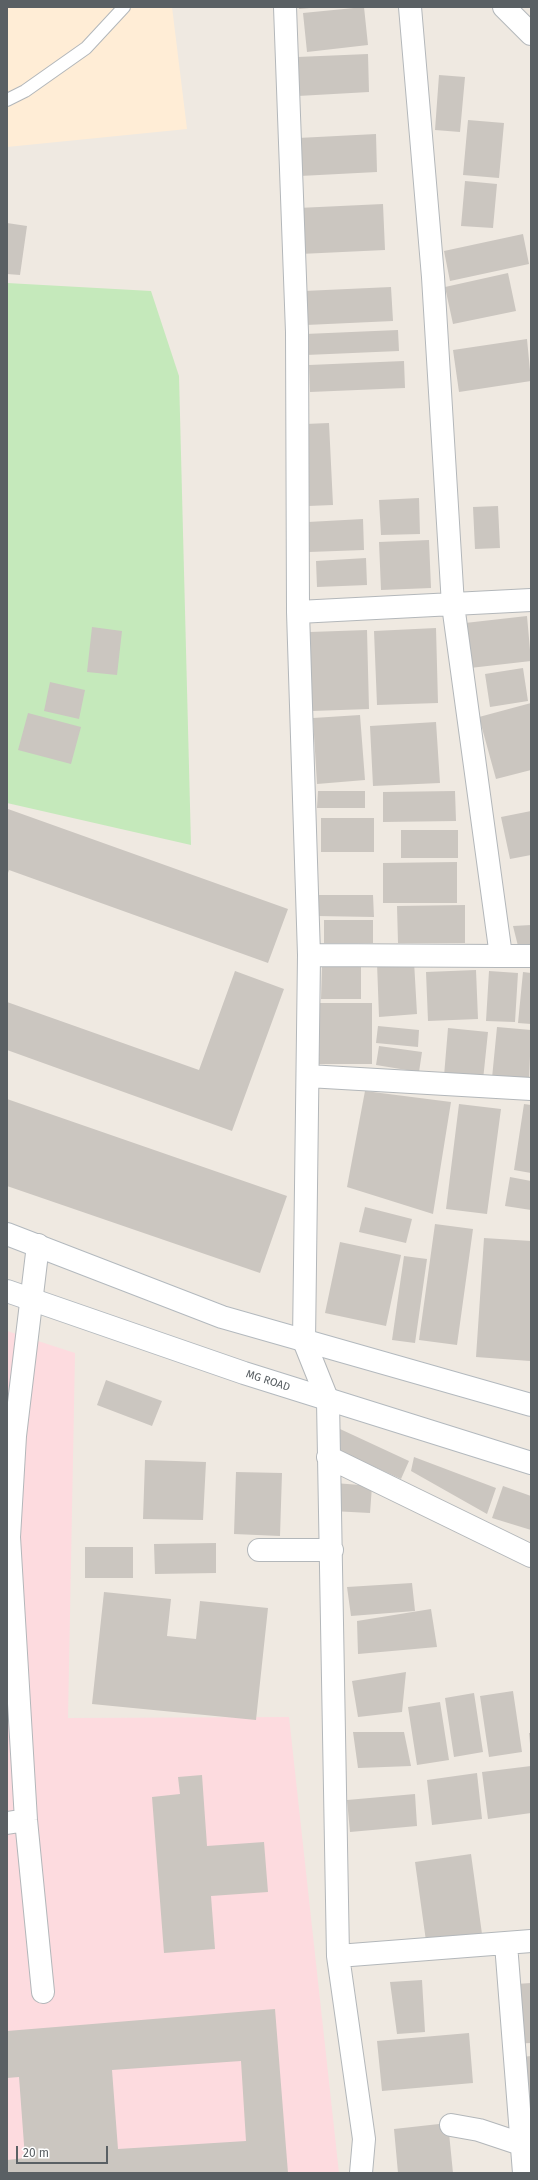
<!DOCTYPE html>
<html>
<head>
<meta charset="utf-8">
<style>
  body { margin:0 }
  #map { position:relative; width:538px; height:2180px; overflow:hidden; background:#efe9e1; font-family:"Fira Sans",sans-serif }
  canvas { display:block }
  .frame { position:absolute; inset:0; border:8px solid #5a6064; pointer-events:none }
  .scale { position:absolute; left:16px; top:2146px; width:92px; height:18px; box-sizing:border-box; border:2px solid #5a6064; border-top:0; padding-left:5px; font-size:12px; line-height:14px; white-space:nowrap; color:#5a6064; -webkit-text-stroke:3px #fff; paint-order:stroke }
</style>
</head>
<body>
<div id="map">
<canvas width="538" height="2180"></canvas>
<div class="frame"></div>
<div class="scale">20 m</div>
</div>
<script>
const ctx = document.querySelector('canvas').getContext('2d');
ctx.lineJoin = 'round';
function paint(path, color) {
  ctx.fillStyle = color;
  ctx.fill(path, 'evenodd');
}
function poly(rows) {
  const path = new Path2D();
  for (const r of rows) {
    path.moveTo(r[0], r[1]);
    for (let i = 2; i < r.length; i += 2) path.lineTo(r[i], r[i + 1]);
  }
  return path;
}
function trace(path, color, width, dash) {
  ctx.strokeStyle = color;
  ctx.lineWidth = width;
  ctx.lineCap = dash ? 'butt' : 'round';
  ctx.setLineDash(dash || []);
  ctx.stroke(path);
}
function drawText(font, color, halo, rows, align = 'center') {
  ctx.font = font + ' "Fira Sans",sans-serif';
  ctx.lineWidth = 4;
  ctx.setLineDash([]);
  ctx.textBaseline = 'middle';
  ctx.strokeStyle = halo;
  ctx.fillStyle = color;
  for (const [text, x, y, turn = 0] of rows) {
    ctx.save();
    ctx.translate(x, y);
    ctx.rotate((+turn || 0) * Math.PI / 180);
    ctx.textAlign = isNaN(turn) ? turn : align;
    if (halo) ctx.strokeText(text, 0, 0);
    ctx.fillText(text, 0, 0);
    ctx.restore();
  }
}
const commercial = poly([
  [7,7,172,7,187,129,7,147]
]);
const medical = poly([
  [7,1331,75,1353,68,1718,289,1717,339,2173,7,2173]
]);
const green = poly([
  [7,283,151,291,179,376,191,845,7,803]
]);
const building = poly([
  [299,7,310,7,310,8,299,9],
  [364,7,368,45,307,52,303,13],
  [368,54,369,92,298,96,297,57],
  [439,75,465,77,460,132,435,130],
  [468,120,504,123,499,178,463,175],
  [376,134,377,172,300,176,298,138],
  [465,181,497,184,493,228,461,226],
  [383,204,385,250,300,254,298,208],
  [7,223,27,226,20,275,7,274],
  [523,234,529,264,450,281,444,251],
  [508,273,516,311,453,324,445,287],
  [391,287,393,321,306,325,304,291],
  [398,330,399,351,306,355,305,334],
  [527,339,531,381,459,392,453,350],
  [404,361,405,388,310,392,309,365],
  [329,423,333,505,308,506,305,424],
  [419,498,420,534,381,535,379,500],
  [498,506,500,548,475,549,473,507],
  [363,519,364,550,309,552,308,522],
  [429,540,431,588,381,590,379,542],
  [366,558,367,585,317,587,316,561],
  [527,616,531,661,470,668,465,623],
  [92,627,122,631,117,675,87,672],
  [436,628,438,703,377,705,374,631],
  [367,630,369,709,312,711,310,632],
  [523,668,528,701,490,707,485,674],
  [50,682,85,690,79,719,44,711],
  [531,703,531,770,496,779,479,717],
  [28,713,81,727,71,764,18,750],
  [360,715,365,780,317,784,313,718],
  [436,722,440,783,373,786,370,726],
  [318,791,365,791,365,808,317,808],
  [455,791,456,821,383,822,383,792],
  [8,809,288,909,268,963,9,870,7,876],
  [531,811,531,855,510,859,501,817],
  [321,818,374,818,374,852,321,852],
  [401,830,458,830,458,858,401,858],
  [457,862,457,903,383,903,383,863],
  [317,895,373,895,374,917,317,916],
  [465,905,465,943,398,943,397,906],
  [324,920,373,920,373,943,324,943],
  [531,925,531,949,519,950,513,926],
  [414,961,417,1014,379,1017,377,963],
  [322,966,361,966,361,999,321,999],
  [476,970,478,1019,428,1021,426,972],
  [235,971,284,989,232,1131,7,1050,7,1002,199,1070],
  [489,971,518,973,515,1022,486,1021],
  [523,972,531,973,531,1024,518,1023],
  [320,1003,372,1003,372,1064,319,1064],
  [378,1026,419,1030,418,1047,376,1043],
  [497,1027,531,1030,529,1082,492,1078],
  [448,1028,488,1032,483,1080,444,1076],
  [379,1046,422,1052,419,1072,376,1065],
  [365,1091,451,1102,433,1214,347,1187],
  [7,1099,287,1196,260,1273,7,1186],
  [459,1104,501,1109,487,1214,446,1209],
  [524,1104,531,1105,531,1173,514,1170],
  [510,1177,531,1181,531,1210,505,1206],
  [365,1207,412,1219,406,1243,359,1232],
  [435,1224,473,1229,457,1345,419,1340],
  [484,1238,531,1241,530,1361,476,1357],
  [340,1242,401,1255,386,1326,325,1313],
  [404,1256,427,1259,415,1343,392,1340],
  [106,1380,162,1401,152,1426,97,1405],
  [340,1429,409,1461,401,1479,331,1447],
  [414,1457,496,1488,487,1514,411,1471],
  [145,1460,206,1462,203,1520,143,1519],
  [236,1472,282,1473,280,1536,234,1534],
  [335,1483,372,1486,370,1513,332,1511],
  [503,1486,531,1496,531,1530,492,1518],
  [216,1543,216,1573,155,1574,154,1544],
  [85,1547,133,1547,133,1578,85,1578],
  [412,1583,415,1611,351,1616,347,1587],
  [104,1592,171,1599,167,1636,196,1639,200,1601,268,1608,256,1720,92,1704],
  [431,1609,437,1647,358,1654,357,1621],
  [406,1672,402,1712,358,1717,352,1681],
  [513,1691,522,1752,489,1757,480,1696],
  [474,1693,483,1752,454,1757,445,1698],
  [440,1702,449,1760,417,1765,408,1707],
  [353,1732,404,1732,411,1766,358,1768],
  [529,1733,531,1733,531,1744,530,1744],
  [531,1766,531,1813,488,1819,482,1772],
  [477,1773,482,1819,432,1825,427,1780],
  [202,1775,207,1846,264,1842,268,1892,211,1896,215,1949,164,1953,152,1797,180,1794,178,1777],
  [415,1794,417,1826,350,1832,347,1800],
  [471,1854,482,1934,426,1941,415,1862],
  [422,1980,425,2032,397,2034,390,1982],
  [531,1983,531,2043,507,2044,502,1985],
  [275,2009,288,2173,7,2173,7,2160,25,2158,19,2077,7,2078,7,2031],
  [241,2061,246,2141,118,2149,112,2070],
  [469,2033,473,2083,382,2091,377,2041],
  [531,2056,531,2098,526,2099,522,2057],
  [448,2123,453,2173,398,2173,394,2129]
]);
const lane = poly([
  [7,100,25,91,86,48,124,7]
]);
const street = poly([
  [285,7,297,332,298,612,309,955,304,1341,328,1401,338,1956,364,2139,361,2173],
  [410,7,433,277,453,605,501,956,531,956],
  [504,7,531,34],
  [298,612,531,600],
  [309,955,501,956],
  [308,1076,531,1089],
  [38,1245,15,1436,9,1537,26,1820,43,1992],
  [328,1457,531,1556],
  [259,1550,332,1550],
  [7,1823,26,1820],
  [506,1944,524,2173],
  [338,1956,531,1941],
  [451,2125,479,2130,521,2144]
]);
const secondary = poly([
  [7,1234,222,1317,531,1405],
  [7,1291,244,1373,531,1463]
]);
const streetNames = [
  ["MG ROAD",268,1381,18]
];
paint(commercial, '#ffedd6');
paint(medical, '#fddbdf');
paint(green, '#c5e9bb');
paint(building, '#cbc6c0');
trace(lane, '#b3b7ba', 14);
trace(street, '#b3b7ba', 24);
trace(secondary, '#b3b9be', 24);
trace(lane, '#fff', 12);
trace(street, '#fff', 22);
trace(secondary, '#fff', 22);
drawText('11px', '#5a6064', '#fff', streetNames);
</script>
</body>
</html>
